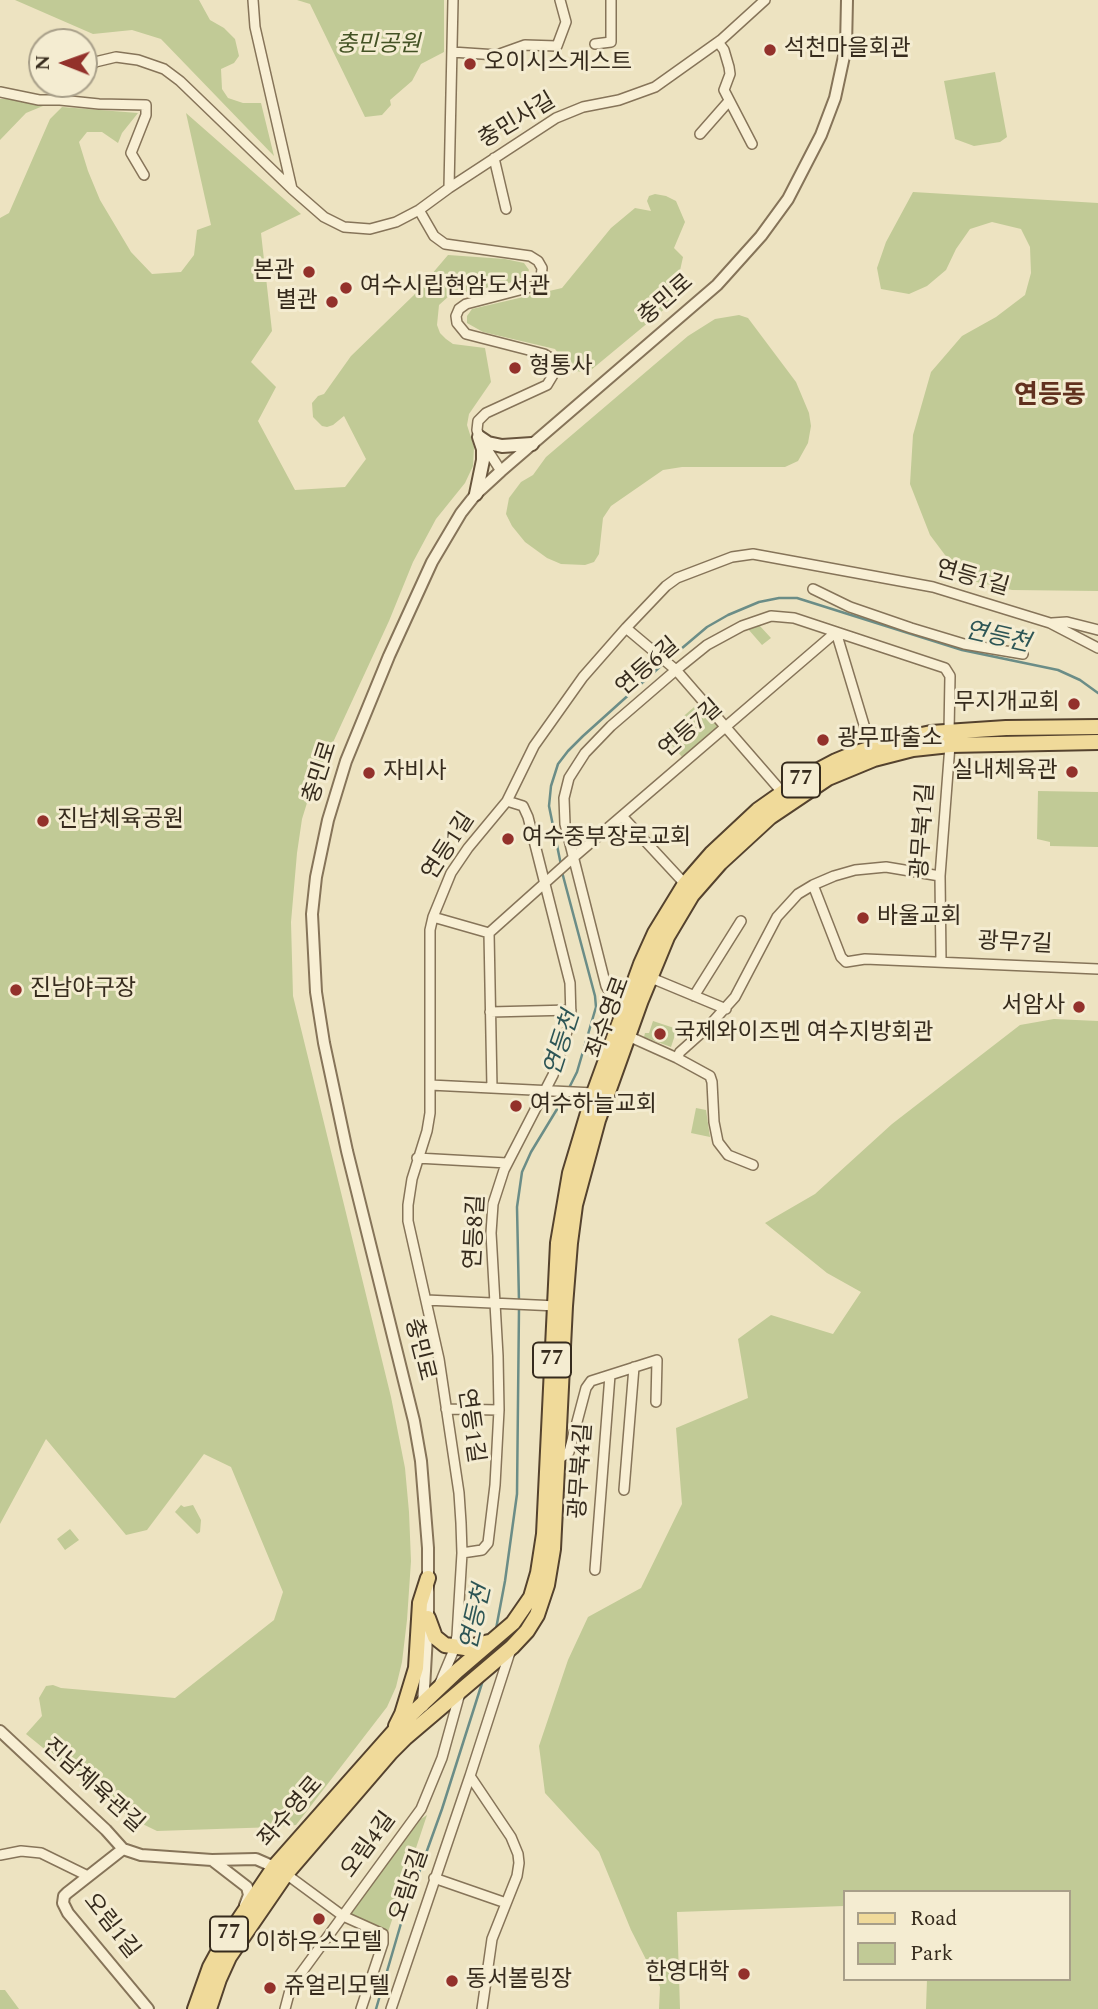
<!DOCTYPE html>
<html>
<head>
<meta charset="utf-8">
<style>
  body { margin:0 }
  #map { position:relative; width:1098px; height:2009px; overflow:hidden; background:#ede3c1; font-family:Spectral,serif }
  canvas { display:block }
  .legend { position:absolute; left:843px; top:1890px; width:228px; height:91px; box-sizing:border-box; background:#f4ecd1; border:2px solid #a89f89; margin:0; padding:9px 12px; list-style:none; font-size:21px; color:#362b1d }
  .legend li { display:flex; align-items:center; gap:14px; height:35px }
  .legend b { width:35px; border:2px solid #a89f89 }
  .north { position:absolute; left:28px; top:28px; width:70px; height:70px; box-sizing:border-box; background:#f4ecd1; border:2px solid #a89f89; border-radius:50%; rotate:271deg; font-size:19px; font-weight:700; line-height:28px; text-align:center; color:#362b1d }
  .north::after { content:''; display:block; margin:auto; width:24px; height:32px; background:#93312b; clip-path:polygon(50% 0,100% 100%,50% 72%,0 100%) }
</style>
</head>
<body>
<div id="map">
<canvas width="1098" height="2009"></canvas>
<ul class="legend">
<li><b style="height:9px;background:#f0da9a"></b>Road</li>
<li><b style="height:19px;background:#c1ca96"></b>Park</li>
</ul>
<div class="north">N</div>
</div>
<script>
const ctx = document.querySelector('canvas').getContext('2d');
ctx.lineJoin = 'round';
function paint(path, color) {
  ctx.fillStyle = color;
  ctx.fill(path, 'evenodd');
}
function poly(rows) {
  const path = new Path2D();
  for (const r of rows) {
    path.moveTo(r[0], r[1]);
    for (let i = 2; i < r.length; i += 2) path.lineTo(r[i], r[i + 1]);
  }
  return path;
}
function trace(path, color, width, dash) {
  ctx.strokeStyle = color;
  ctx.lineWidth = width;
  ctx.lineCap = dash ? 'butt' : 'round';
  ctx.setLineDash(dash || []);
  ctx.stroke(path);
}
function drawText(font, color, halo, rows, align = 'center') {
  ctx.font = font + ' Spectral,"Noto Sans KR",serif';
  ctx.lineWidth = 6;
  ctx.setLineDash([]);
  ctx.textBaseline = 'middle';
  ctx.strokeStyle = halo;
  ctx.fillStyle = color;
  for (const [text, x, y, turn = 0] of rows) {
    ctx.save();
    ctx.translate(x, y);
    ctx.rotate((+turn || 0) * Math.PI / 180);
    ctx.textAlign = isNaN(turn) ? turn : align;
    if (halo) ctx.strokeText(text, 0, 0);
    ctx.fillText(text, 0, 0);
    ctx.restore();
  }
}
const green = poly([
  [15,0,199,0,210,20,224,28,235,39,239,56,234,63,221,69,222,89,228,98,243,103,261,103,274,156,161,39,132,30,93,34],
  [297,0,444,0,444,52,421,64,412,81,390,100,391,105,382,115,365,117,310,4],
  [995,72,1007,137,1000,142,974,146,955,139,944,81],
  [0,99,9,99,43,106,26,113,0,140],
  [62,107,138,113,122,133,118,143,102,132,87,132,79,142,88,171,100,200,131,252,152,274,181,272,194,255,197,230,211,225,186,113,301,214,261,233,272,331,251,362,276,387,258,421,295,490,345,487,366,459,344,416,333,425,327,427,322,426,313,417,312,403,318,396,324,394,351,356,414,295,448,255,505,259,524,263,529,270,526,277,518,281,449,296,439,305,437,325,440,333,446,339,453,344,485,348,491,382,469,414,467,425,474,447,473,466,465,483,436,519,413,562,389,621,311,790,302,819,297,853,291,922,293,996,391,1397,405,1468,409,1512,411,1561,407,1620,402,1662,396,1687,387,1707,296,1825,276,1827,157,1831,128,1817,26,1734,42,1716,39,1698,46,1686,53,1685,61,1688,175,1698,274,1620,283,1592,231,1467,204,1454,147,1530,126,1535,46,1439,0,1524,0,218,9,213,50,119],
  [913,192,1098,203,1098,591,1012,590,977,582,951,563,930,535,910,484,913,435,931,372,962,336,996,317,1025,295,1031,273,1030,247,1021,229,992,222,970,229,956,249,946,270,927,286,909,294,881,289,877,268,886,242],
  [655,194,666,196,676,201,685,222,674,248,683,257,673,302,591,370,582,372,571,370,555,349,483,332,467,323,467,316,472,309,562,288,611,228,635,208,651,211,647,201,649,196],
  [739,315,748,318,796,382,809,413,811,426,808,443,798,461,785,467,682,467,663,470,611,506,603,518,599,554,594,562,585,565,561,564,547,558,525,542,512,526,506,514,509,498,521,482,533,475,546,457,688,336,715,319],
  [759,625,771,638,762,645,748,629],
  [701,701,718,721,718,727,682,757,663,734],
  [1038,791,1098,792,1098,847,1050,846,1050,842,1037,839],
  [1054,1019,1098,1021,1098,2009,926,2009,927,1979,1068,1979,1068,1892,844,1892,844,1906,677,1912,680,2009,659,2009,660,1987,631,1930,599,1852,545,1793,539,1746,568,1660,588,1617,641,1588,682,1504,676,1428,748,1398,738,1339,771,1315,833,1334,861,1292,827,1273,765,1223,815,1194,892,1124,1020,1025],
  [653,1021,677,1029,671,1047,644,1037,645,1033,649,1033],
  [696,1108,706,1110,710,1137,691,1133],
  [181,1505,184,1507,193,1505,201,1520,200,1532,197,1534,175,1512],
  [70,1529,79,1540,65,1550,57,1539],
  [427,1815,388,1932,351,1917,350,1912,421,1819],
  [0,1990,5,1990,19,2009,0,2009]
]);
const stream = poly([
  [668,660,707,627,728,615,759,602,779,598,797,598,962,650,1058,670,1080,680,1098,693],
  [561,865,549,806,551,786,558,764,568,751,583,736,663,664],
  [519,1302,517,1207,522,1172,531,1152,565,1096,577,1072,596,1007,595,996,562,872],
  [496,1629,505,1581,517,1494,519,1308],
  [376,2009,402,1920,442,1809,483,1680]
]);
const minor = poly([
  [253,0,255,27,292,189],
  [718,42,724,50,729,67,730,74,724,90,752,144],
  [595,44,611,42,611,0],
  [452,52,497,55,525,45,557,46,566,22,560,0],
  [84,72,95,62,116,57,138,60,164,69,180,81,292,189,324,217,344,227,370,229,396,222,419,210,449,188,556,118,583,107,619,100,655,87,721,40,765,0],
  [0,92,39,100,60,100,73,84],
  [60,100,99,104,146,105,146,115,131,153,144,175],
  [700,134,729,101],
  [494,158,506,209],
  [449,188,453,0],
  [419,210,434,236,445,244,530,256,538,261,542,268,541,279,535,286,466,304,459,309,456,316,457,323,466,334,544,354,549,357,553,365,553,375,547,385,486,413,478,421,477,430,479,437,501,471],
  [813,589,850,607,911,628,964,644,1023,654],
  [1052,623,1067,622,1098,630],
  [626,628,676,670,782,792],
  [836,632,871,748],
  [622,816,685,884],
  [813,885,841,957,846,962,865,959,1098,969],
  [433,917,489,933],
  [941,961,940,876,950,745],
  [649,977,726,1009],
  [694,996,741,921],
  [625,1006,614,1000,606,986,565,824,564,798,569,778,585,753,611,726,676,670,707,645,742,626,771,616,794,618,945,668,950,676,949,732],
  [490,1012,571,1010],
  [628,1036,677,1058,710,1076,712,1082,714,1122,718,1142,728,1155,753,1165],
  [677,1058,680,1052,708,1027,735,997,777,917,798,894,813,885,834,876,855,870,886,867,940,876],
  [430,1085,594,1093],
  [492,1088,489,933,574,857,836,632],
  [417,1158,507,1163],
  [426,1300,557,1306],
  [446,1409,499,1410],
  [557,1460,569,1452,586,1388,591,1381,657,1360,656,1402],
  [624,1490,634,1367],
  [462,1553,482,1550,488,1543,495,1485,499,1410,498,1356,491,1233,493,1204,504,1170,553,1075,571,1019,570,983,528,817,523,806,507,801],
  [595,1570,610,1375],
  [440,1683,453,1652,457,1636,462,1553,461,1523,459,1493,439,1359,408,1221,408,1205,412,1179,427,1131,430,1113,430,930,433,917,451,873,468,848,507,801,534,746,583,677,626,628,666,586,677,578,732,557,753,554,933,587,1050,623,1098,648],
  [0,1855,21,1851,41,1853,88,1876],
  [286,1874,343,1916,383,1934,383,1943,361,2009],
  [434,1878,506,1903],
  [285,2009,290,1990,296,1980,421,1809,442,1758,460,1693],
  [391,2009,470,1776],
  [482,2009,492,1939,517,1876,519,1863,518,1854,511,1837,470,1776,511,1649]
]);
const tertiary = poly([
  [423,1706,428,1618,428,1548,421,1461,414,1421,347,1151,324,1043,316,992,312,914,316,877,328,820,346,761,389,656,432,562,461,513,476,494,501,471,717,285,761,236,788,199,821,135,835,98,846,47,847,0],
  [0,1731,106,1830,123,1849,141,1855,212,1860,256,1859,279,1869],
  [123,1849,67,1893,64,1896,63,1903,68,1913,148,2009],
  [212,1860,247,1887,249,1895,245,1905]
]);
const secondary = poly([
  [479,437,488,443,502,446,532,444],
  [476,494,483,460,483,449,479,437]
]);
const primary = poly([
  [428,1618,435,1637,445,1645,465,1648,489,1642],
  [396,1726,402,1714,416,1668,420,1603,428,1578],
  [195,2009,210,1967,222,1945,275,1866,399,1726,457,1671,513,1623,531,1597,538,1573,544,1534,558,1243,570,1173,594,1093,641,964,655,933,685,884,712,853,758,810,802,779,836,761,853,754,898,740,931,733,1006,728,1098,727],
  [209,2009,219,1979,229,1957,286,1874,391,1752,405,1738,512,1647,527,1631,537,1615,547,1585,553,1549,565,1306,570,1243,575,1205,598,1120,641,1000,667,937,692,895,720,863,770,817,828,778,874,759,913,749,950,745,1098,742]
]);
const markers = [
  [770,50,7,"#93312b"],
  [470,64,7,"#93312b"],
  [309,272,7,"#93312b"],
  [346,288,7,"#93312b"],
  [332,302,7,"#93312b"],
  [515,368,7,"#93312b"],
  [1074,704,7,"#93312b"],
  [823,740,7,"#93312b"],
  [1072,772,7,"#93312b"],
  [369,773,7,"#93312b"],
  [43,821,7,"#93312b"],
  [508,839,7,"#93312b"],
  [863,918,7,"#93312b"],
  [16,990,7,"#93312b"],
  [1079,1007,7,"#93312b"],
  [660,1034,7,"#93312b"],
  [516,1106,7,"#93312b"],
  [319,1919,7,"#93312b"],
  [744,1974,7,"#93312b"],
  [452,1981,7,"#93312b"],
  [270,1988,7,"#93312b"]
];
const shields = [
  [801,780,38],
  [552,1360,38],
  [229,1934,38]
];
const shieldNames = [
  ["77",801,780],
  ["77",552,1360],
  ["77",229,1934]
];
const parkNames = [
  ["충민공원",378,46]
];
const poiNames = [
  ["석천마을회관",784,50],
  ["오이시스게스트",484,64],
  ["본관",295,272,"right"],
  ["여수시립현암도서관",360,288],
  ["별관",318,302,"right"],
  ["형통사",529,368],
  ["무지개교회",1060,704,"right"],
  ["광무파출소",837,740],
  ["실내체육관",1058,772,"right"],
  ["자비사",383,773],
  ["진남체육공원",57,821],
  ["여수중부장로교회",522,839],
  ["바울교회",877,918],
  ["진남야구장",30,990],
  ["서암사",1065,1007,"right"],
  ["국제와이즈멘 여수지방회관",674,1034],
  ["여수하늘교회",530,1106],
  ["이하우스모텔",319,1944,"center"],
  ["한영대학",730,1974,"right"],
  ["동서볼링장",466,1981],
  ["쥬얼리모텔",284,1988]
];
const streetNames = [
  ["충민사길",518,122,-31],
  ["충민로",667,301,-41],
  ["연등1길",972,580,16],
  ["연등6길",649,668,-41],
  ["연등7길",692,730,-41],
  ["충민로",322,773,-72],
  ["광무북1길",925,831,-86],
  ["연등1길",450,847,-57],
  ["광무7길",1015,945,3],
  ["좌수영로",610,1018,-70],
  ["연등8길",477,1232,-87],
  ["충민로",418,1350,76],
  ["연등1길",469,1426,82],
  ["광무북4길",583,1471,-86],
  ["진남체육관길",92,1787,42],
  ["좌수영로",292,1813,-49],
  ["오림4길",370,1846,-54],
  ["오림5길",411,1886,-71],
  ["오림1길",110,1927,52]
];
const waterNames = [
  ["연등천",997,639,13],
  ["연등천",564,1044,-72],
  ["연등천",478,1618,-77]
];
const quarterNames = [
  ["연등동",1050,398]
];
paint(green, '#c1ca96');
trace(stream, '#6b8d87', 2.5);
trace(minor, '#867459', 12);
trace(tertiary, '#867459', 14);
trace(secondary, '#68553d', 16);
trace(primary, '#54422e', 18);
trace(minor, '#f8efd4', 9);
trace(tertiary, '#f8efd4', 10);
trace(secondary, '#f8efd4', 12);
trace(primary, '#f0da9a', 14);
for (const [x, y, r, color] of markers) {
  const dot = new Path2D();
  dot.arc(x, y, r, 0, 2 * Math.PI);
  ctx.fillStyle = color;
  ctx.fill(dot);
  trace(dot, '#f4ecd1', 2.5);
}
for (const [x, y, w] of shields) {
  const box = new Path2D();
  box.roundRect(x - w / 2, y - 17.5, w, 35, 5);
  ctx.fillStyle = '#f4ecd1';
  ctx.fill(box);
  trace(box, '#362b1d', 2);
}
drawText('bold 21px', '#362b1d', null, shieldNames);
drawText('italic 23px', '#435224', '#f4ecd1', parkNames);
drawText('23px', '#362b1d', '#f4ecd1', poiNames, 'left');
drawText('23px', '#362b1d', '#f4ecd1', streetNames);
drawText('italic 24px', '#2d5555', '#f4ecd1', waterNames);
drawText('bold 26px', '#61301e', '#f4ecd1', quarterNames);
</script>
</body>
</html>
